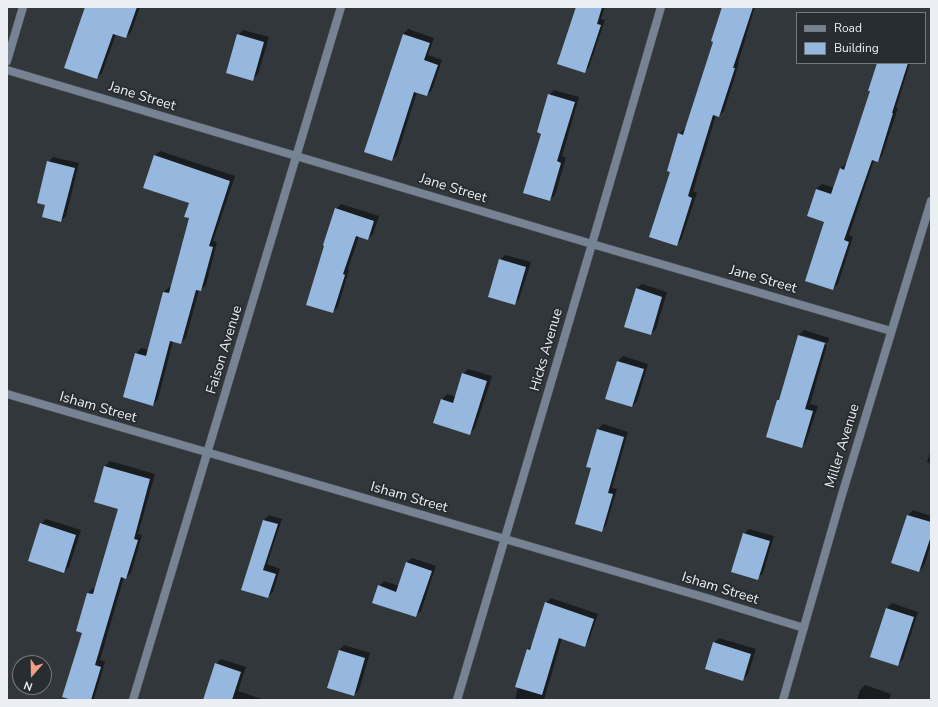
<!DOCTYPE html>
<html>
<head>
<meta charset="utf-8">
<style>
  body { margin:0 }
  #map { position:relative; width:938px; height:707px; overflow:hidden; background:#32373c; font-family:"Nunito Sans",sans-serif }
  canvas { display:block }
  .frame { position:absolute; inset:0; border:8px solid #ebeef2; pointer-events:none }
  .legend { position:absolute; left:796px; top:12px; width:130px; height:52px; box-sizing:border-box; background:#282d32; border:1px solid #767a7f; margin:0; padding:5px 7px; list-style:none; font-size:12px; color:#ebeef2 }
  .legend li { display:flex; align-items:center; gap:8px; height:20px }
  .legend b { width:20px; border:1px solid #767a7f }
  .north { position:absolute; left:12px; top:655px; width:40px; height:40px; box-sizing:border-box; background:#282d32; border:1px solid #767a7f; border-radius:50%; rotate:200deg; font-size:11px; font-weight:700; line-height:16px; text-align:center; color:#ebeef2 }
  .north::after { content:''; display:block; margin:auto; width:14px; height:18px; background:#f2a07f; clip-path:polygon(50% 0,100% 100%,50% 72%,0 100%) }
</style>
</head>
<body>
<div id="map">
<canvas width="938" height="707"></canvas>
<div class="frame"></div>
<ul class="legend">
<li><b style="height:5px;background:#758393"></b>Road</li>
<li><b style="height:11px;background:#96b7de"></b>Building</li>
</ul>
<div class="north">N</div>
</div>
<script>
const ctx = document.querySelector('canvas').getContext('2d');
ctx.lineJoin = 'round';
function paint(path, color) {
  ctx.fillStyle = color;
  ctx.fill(path, 'evenodd');
}
function poly(rows) {
  const path = new Path2D();
  for (const r of rows) {
    path.moveTo(r[0], r[1]);
    for (let i = 2; i < r.length; i += 2) path.lineTo(r[i], r[i + 1]);
  }
  return path;
}
function trace(path, color, width, dash) {
  ctx.strokeStyle = color;
  ctx.lineWidth = width;
  ctx.lineCap = dash ? 'butt' : 'round';
  ctx.setLineDash(dash || []);
  ctx.stroke(path);
}
function drawText(font, color, halo, rows, align = 'center') {
  ctx.font = font + ' "Nunito Sans",sans-serif';
  ctx.lineWidth = 4;
  ctx.setLineDash([]);
  ctx.textBaseline = 'middle';
  ctx.strokeStyle = halo;
  ctx.fillStyle = color;
  for (const [text, x, y, turn = 0] of rows) {
    ctx.save();
    ctx.translate(x, y);
    ctx.rotate((+turn || 0) * Math.PI / 180);
    ctx.textAlign = isNaN(turn) ? turn : align;
    if (halo) ctx.strokeText(text, 0, 0);
    ctx.fillText(text, 0, 0);
    ctx.restore();
  }
}
const shadow = poly([
  [86,7,140,7,131,32,126,37,116,34,102,73,97,78],
  [577,7,605,7,601,19,605,20,589,67,584,72],
  [723,7,755,7,738,63,739,63,724,111,719,116,716,115,693,191,697,193,681,240,676,245,671,172,679,134,684,129,686,129,714,41],
  [408,29,434,38,428,55,442,60,432,90,427,95,417,92,397,155,392,160,403,34],
  [243,30,269,37,258,74,252,80,238,35],
  [878,63,910,63,896,108,898,108,882,156,877,161,874,160,849,235,853,237,838,284,833,289,826,221,816,189,822,184,834,188,840,169,846,163,847,164,871,91],
  [554,90,579,97,562,156,566,158,555,195,550,200,542,133,549,95],
  [160,151,235,176,213,241,217,242,206,285,201,290,199,290,186,338,180,343,173,341,158,399,153,405,136,354,141,348,149,350,164,292,169,287,171,288,190,218,190,203,154,156],
  [53,157,79,163,66,216,61,221,46,205,48,162],
  [341,204,379,216,373,234,368,239,359,236,348,269,349,270,338,307,333,312,336,209],
  [505,255,531,262,519,299,514,304,500,260],
  [642,284,667,292,656,329,651,334,636,289],
  [804,330,829,338,828,343,801,335,801,337,827,345,810,404,818,406,806,442,801,447,778,400,780,398,799,335],
  [623,356,648,364,637,401,632,406,618,361],
  [468,369,492,376,475,428,470,433,442,399,447,394,456,397,463,374],
  [603,424,628,432,612,488,617,489,606,526,601,531,593,468,598,429],
  [931,450,931,464,927,462],
  [110,461,155,474,138,534,142,535,131,573,126,578,124,577,100,660,105,662,94,699,93,700,75,700,88,594,93,588,95,589,119,508,95,501,105,466],
  [913,510,931,516,931,544,924,566,919,571,893,563,908,515],
  [269,515,282,519,267,564,280,569,273,592,268,597,242,589,264,520],
  [46,519,81,530,69,567,64,572,41,524],
  [749,529,774,536,763,573,758,578,744,534],
  [412,558,436,566,421,611,415,616,379,586,384,581,399,586,406,563],
  [551,598,598,614,589,640,584,645,562,638,544,700,515,700,527,650,532,645,546,603],
  [892,603,918,612,903,659,898,664,887,608],
  [719,638,756,649,748,674,743,679,714,643],
  [344,645,370,653,359,690,354,695,339,650],
  [221,659,246,667,238,691,265,700,204,700,216,664],
  [865,685,891,694,889,700,857,700,860,690]
]);
const building = poly([
  [85,7,137,7,126,38,113,34,97,79,64,68],
  [576,7,602,7,597,24,601,25,585,73,557,64],
  [722,7,753,7,733,68,735,68,719,117,713,115,688,196,692,198,677,246,649,237,670,172,667,171,678,133,683,135,713,42,711,41],
  [237,34,264,42,253,81,226,73],
  [403,34,430,43,424,60,438,65,427,96,414,92,392,161,364,152],
  [877,63,908,63,892,113,893,113,878,162,872,160,844,240,849,242,833,290,805,281,824,222,807,216,816,189,831,194,840,168,844,170,870,91,868,91],
  [548,94,575,102,557,161,561,163,550,201,523,193,541,134,537,132],
  [154,155,230,181,209,246,213,247,201,291,196,290,181,344,170,341,153,406,123,397,135,353,146,356,163,292,169,293,189,218,184,217,189,203,143,188],
  [47,161,75,168,61,222,42,217,45,205,37,203],
  [335,208,374,221,368,240,356,236,343,274,345,275,333,313,306,305,324,246,323,245],
  [499,259,526,267,515,305,488,297],
  [636,288,662,297,651,335,624,327],
  [798,335,825,343,805,409,813,411,802,448,766,437,777,400,779,400],
  [617,361,644,369,632,407,605,399],
  [462,373,487,381,470,435,433,423,441,399,453,403],
  [597,429,624,437,608,493,613,494,602,532,575,524,591,468,586,467],
  [104,466,150,479,134,539,138,540,126,579,121,577,95,665,101,667,91,700,72,700,62,697,82,633,76,631,87,593,93,594,118,509,94,502],
  [907,515,931,522,931,536,919,572,891,563],
  [263,520,278,524,263,570,276,574,268,598,241,590],
  [40,523,76,535,64,573,28,561],
  [743,533,770,541,758,580,731,572],
  [406,562,432,571,416,617,372,603,378,585,396,592],
  [545,602,594,619,585,647,559,638,542,695,515,687,527,649,530,650],
  [886,608,914,617,898,666,870,657],
  [713,642,751,654,743,681,705,669],
  [339,650,365,658,354,696,327,688],
  [215,663,241,672,232,700,203,700]
]);
const street = poly([
  [7,61,23,7],
  [7,70,592,244,891,331],
  [7,394,505,539,710,599,804,628],
  [133,700,341,7],
  [457,700,592,244,661,7],
  [783,700,841,498,931,201]
]);
const streetNames = [
  ["Jane Street",142,97,17],
  ["Jane Street",453,189,17],
  ["Jane Street",763,280,16],
  ["Faison Avenue",225,350,-73],
  ["Hicks Avenue",547,350,-74],
  ["Isham Street",98,408,16],
  ["Miller Avenue",843,446,-73],
  ["Isham Street",409,498,16],
  ["Isham Street",720,589,17]
];
paint(shadow, '#0007');
paint(building, '#96b7de');
trace(street, '#505459', 9);
trace(street, '#758393', 8);
drawText('14px', '#ebeef2', '#282d32', streetNames);
</script>
</body>
</html>
